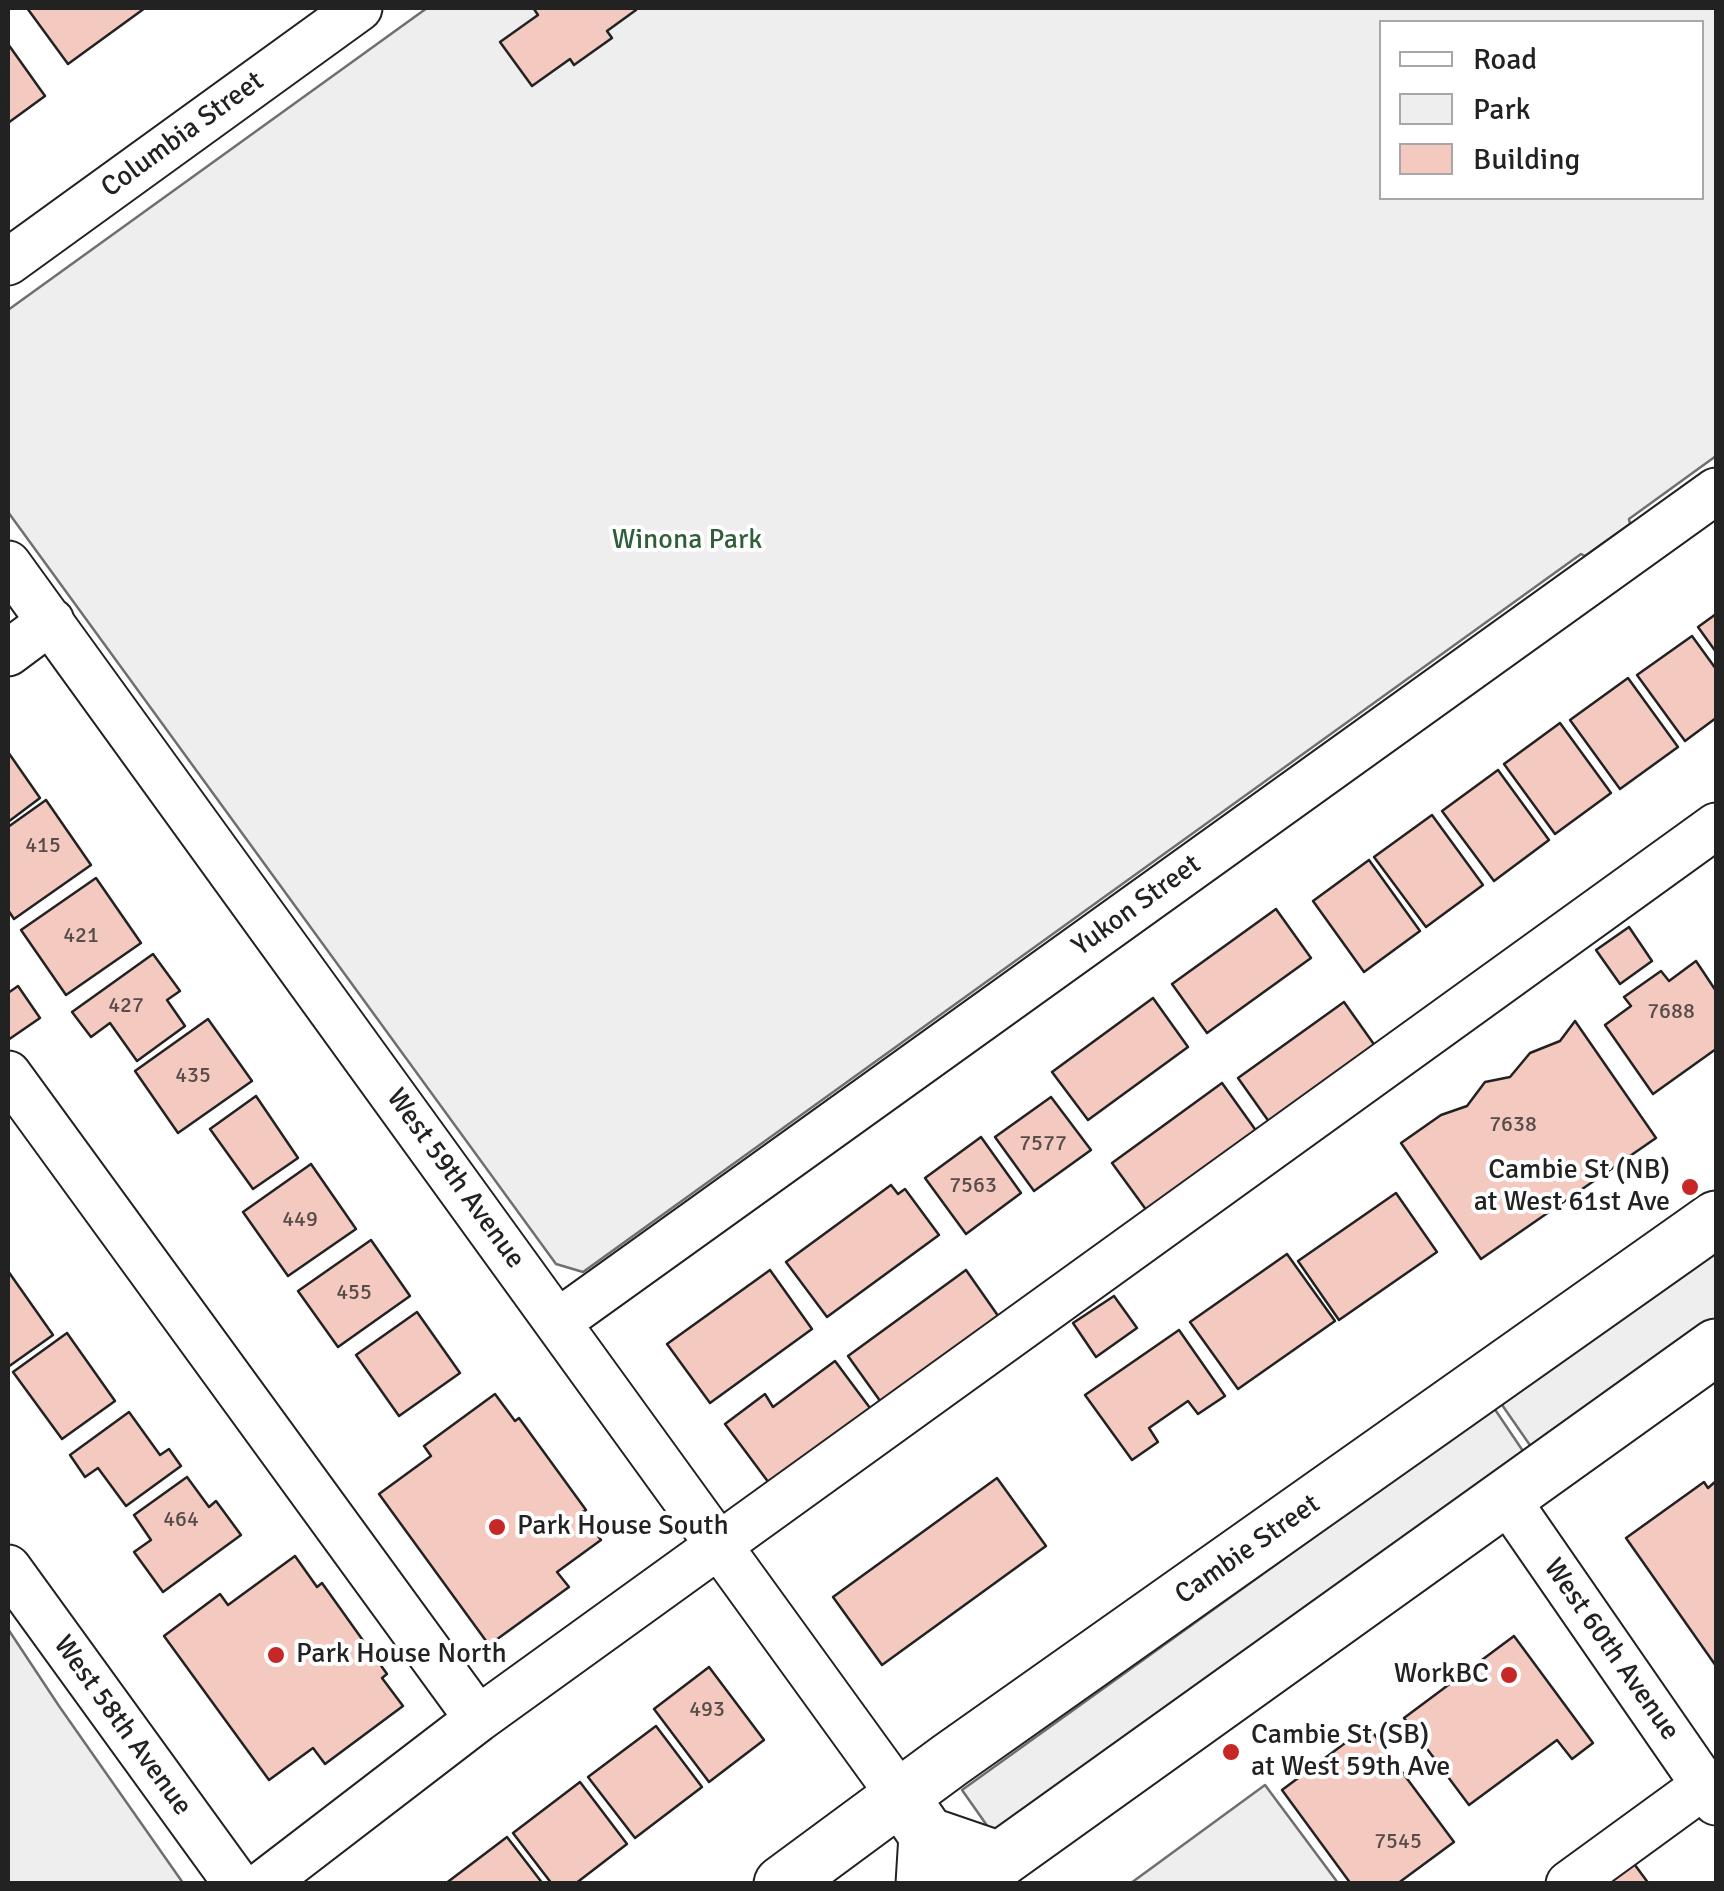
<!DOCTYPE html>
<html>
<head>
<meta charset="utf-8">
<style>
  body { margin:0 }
  #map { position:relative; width:1724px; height:1891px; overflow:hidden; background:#fff; font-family:Signika,sans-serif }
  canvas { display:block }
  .frame { position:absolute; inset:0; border:10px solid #222; pointer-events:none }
  .legend { position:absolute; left:1379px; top:20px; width:325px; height:180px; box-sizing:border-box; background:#fff; border:2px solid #a7a7a7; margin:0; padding:12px 18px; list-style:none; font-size:30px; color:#222 }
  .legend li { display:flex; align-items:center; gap:20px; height:50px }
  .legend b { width:50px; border:2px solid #a7a7a7 }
</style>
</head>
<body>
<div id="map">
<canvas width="1724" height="1891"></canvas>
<div class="frame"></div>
<ul class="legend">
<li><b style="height:12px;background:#fff"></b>Road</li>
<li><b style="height:28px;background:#eee"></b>Park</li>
<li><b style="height:28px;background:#f3c9c0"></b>Building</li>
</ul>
</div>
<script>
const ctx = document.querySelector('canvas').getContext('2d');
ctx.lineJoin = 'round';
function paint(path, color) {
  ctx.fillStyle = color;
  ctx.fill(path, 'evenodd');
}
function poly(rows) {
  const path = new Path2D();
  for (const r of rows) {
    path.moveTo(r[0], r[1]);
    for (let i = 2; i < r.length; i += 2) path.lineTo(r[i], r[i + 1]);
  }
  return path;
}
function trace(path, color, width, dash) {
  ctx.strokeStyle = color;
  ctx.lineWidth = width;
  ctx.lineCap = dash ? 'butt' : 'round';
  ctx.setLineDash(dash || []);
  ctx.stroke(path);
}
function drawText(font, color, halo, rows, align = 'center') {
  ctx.font = font + ' Signika,sans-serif';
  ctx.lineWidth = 8;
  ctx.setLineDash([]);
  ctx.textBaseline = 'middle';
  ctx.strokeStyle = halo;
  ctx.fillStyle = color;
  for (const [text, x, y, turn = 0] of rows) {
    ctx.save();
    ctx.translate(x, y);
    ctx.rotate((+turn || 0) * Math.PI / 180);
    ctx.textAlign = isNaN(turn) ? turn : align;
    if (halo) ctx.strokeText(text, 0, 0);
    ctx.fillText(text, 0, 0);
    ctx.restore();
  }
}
const green = poly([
  [427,8,1716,8,1716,456,1629,519,1630,524,1585,556,1581,554,583,1272,556,1264,8,512,8,310,427,8],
  [1382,22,1702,22,1702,198,1382,198,1382,22],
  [1716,1248,1716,1321,1534,1451,1500,1402,1716,1248],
  [1494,1408,1527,1457,993,1834,962,1790,1494,1408],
  [8,1629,59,1706,183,1883,8,1883,8,1629],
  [1265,1785,1338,1883,1131,1883,1265,1785]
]);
const building = poly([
  [27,8,145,8,68,64,27,8],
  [536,8,634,8,636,10,607,31,612,38,574,65,570,59,532,86,500,42,538,15,534,9,536,8],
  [8,44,45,96,8,123,8,44],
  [1716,614,1716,652,1698,627,1716,614],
  [1692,636,1716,669,1716,718,1685,741,1637,675,1692,636],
  [1628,678,1678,747,1620,789,1570,720,1628,678],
  [1560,723,1611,793,1555,834,1504,764,1560,723],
  [8,752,40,798,8,822,8,752],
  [1498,770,1549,840,1494,881,1442,811,1498,770],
  [46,800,91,865,14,919,8,910,8,827,46,800],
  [1432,815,1483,885,1426,927,1374,857,1432,815],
  [1369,860,1420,931,1364,972,1313,901,1369,860],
  [96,878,141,943,66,995,21,930,96,878],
  [1276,909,1311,958,1207,1033,1172,984,1276,909],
  [1629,927,1652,961,1620,984,1596,950,1629,927],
  [153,954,180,991,167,1000,185,1026,137,1061,110,1023,91,1037,72,1012,153,954],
  [1696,961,1716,991,1716,1049,1653,1094,1605,1025,1631,1006,1624,997,1661,971,1669,981,1696,961],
  [18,986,40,1018,8,1040,8,993,18,986],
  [1153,998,1188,1047,1088,1120,1052,1072,1153,998],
  [1344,1002,1378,1050,1272,1126,1238,1078,1344,1002],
  [208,1019,252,1081,178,1133,135,1071,208,1019],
  [1575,1021,1656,1138,1481,1259,1401,1143,1441,1115,1467,1106,1485,1082,1510,1077,1530,1053,1560,1041,1575,1021],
  [1222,1083,1257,1132,1147,1211,1112,1163,1222,1083],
  [256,1096,298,1158,253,1189,210,1129,256,1096],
  [1051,1097,1091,1150,1034,1191,995,1137,1051,1097],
  [981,1137,1021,1193,966,1234,925,1178,981,1137],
  [311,1164,356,1229,288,1276,243,1212,311,1164],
  [891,1185,898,1194,905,1189,939,1235,827,1317,786,1262,891,1185],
  [1396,1193,1437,1252,1339,1320,1298,1261,1396,1193],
  [371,1240,410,1296,338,1347,298,1291,371,1240],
  [1287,1254,1335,1321,1238,1389,1190,1322,1287,1254],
  [770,1270,812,1329,710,1403,667,1344,770,1270],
  [966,1270,1001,1320,883,1405,848,1356,966,1270],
  [8,1271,53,1335,8,1367,8,1271],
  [1114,1296,1137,1328,1096,1357,1073,1323,1114,1296],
  [417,1312,460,1373,399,1416,356,1355,417,1312],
  [1179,1330,1225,1396,1198,1414,1188,1401,1149,1428,1158,1442,1132,1460,1085,1395,1179,1330],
  [67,1333,115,1401,62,1439,13,1372,67,1333],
  [835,1361,873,1412,772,1487,725,1424,765,1394,773,1407,835,1361],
  [495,1394,515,1421,519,1418,586,1510,581,1513,601,1540,557,1572,569,1587,489,1645,379,1494,431,1456,424,1446,495,1394],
  [129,1412,160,1455,169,1449,181,1466,126,1506,98,1468,85,1477,70,1455,129,1412],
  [187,1477,209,1507,216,1501,241,1535,163,1592,134,1552,151,1540,134,1515,187,1477],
  [997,1478,1046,1546,882,1665,833,1597,997,1478],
  [1716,1481,1716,1666,1626,1538,1704,1482,1708,1488,1716,1481],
  [295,1556,317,1587,322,1583,387,1674,382,1678,403,1706,325,1764,313,1748,269,1780,164,1636,220,1594,228,1605,295,1556],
  [1514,1636,1593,1743,1572,1759,1557,1740,1469,1805,1404,1718,1514,1636],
  [709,1667,764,1740,709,1782,654,1709,709,1667],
  [656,1726,702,1787,635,1838,588,1777,656,1726],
  [1368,1726,1454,1842,1397,1884,1351,1884,1282,1790,1368,1726],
  [580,1782,627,1844,575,1884,552,1884,513,1833,580,1782],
  [507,1837,543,1884,445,1884,507,1837],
  [1632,1861,1649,1884,1602,1884,1632,1861]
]);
const minor = poly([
  [8,262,359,8],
  [8,564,901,1797],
  [8,653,51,621],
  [8,1074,478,1719],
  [558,1322,1716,491],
  [1506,1498,1716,1802],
  [8,1568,237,1884],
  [263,1884,478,1719,1716,826],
  [1569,1884,1705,1785]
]);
const major = poly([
  [901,1797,927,1835,1000,1860],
  [782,1884,950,1760,1716,1219],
  [924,1884,927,1835],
  [966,1884,1716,1347]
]);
const markers = [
  [1690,1187,10,"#c62828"],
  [497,1527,10,"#c62828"],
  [276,1655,10,"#c62828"],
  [1509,1675,10,"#c62828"],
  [1231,1752,10,"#c62828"]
];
const numberNames = [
  ["415",43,846],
  ["421",81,936],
  ["427",126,1006],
  ["7688",1671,1012],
  ["435",193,1076],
  ["7638",1513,1125],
  ["7577",1043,1144],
  ["7563",973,1186],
  ["449",300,1220],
  ["455",354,1293],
  ["464",181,1520],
  ["493",707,1710],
  ["7545",1398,1842]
];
const streetNames = [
  ["Columbia Street",183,135,-36],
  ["Yukon Street",1137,906,-36],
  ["West 59th Avenue",455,1179,54],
  ["Cambie Street",1248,1550,-35],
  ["West 60th Avenue",1611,1650,55],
  ["West 58th Avenue",122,1726,54]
];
const parkNames = [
  ["Winona Park",687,541]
];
const poiNames = [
  ["Cambie St (NB)",1670,1171,"right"],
  ["at West 61st Ave",1670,1203,"right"],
  ["Park House South",517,1527],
  ["Park House North",296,1655],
  ["WorkBC",1489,1675,"right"],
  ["Cambie St (SB)",1251,1736],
  ["at West 59th Ave",1251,1768]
];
paint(green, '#eee');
trace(green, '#6f6f6f', 2.5);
paint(building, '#f3c9c0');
trace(building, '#222', 2.5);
trace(minor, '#222', 49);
trace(major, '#222', 59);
trace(minor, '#fff', 45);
trace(major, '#fff', 55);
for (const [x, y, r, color] of markers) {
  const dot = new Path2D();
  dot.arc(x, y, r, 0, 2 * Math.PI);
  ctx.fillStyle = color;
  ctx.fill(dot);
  trace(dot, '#fff', 4);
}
drawText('22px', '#564c4a', null, numberNames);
drawText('28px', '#222', '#fff', streetNames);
drawText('28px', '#2f5e38', '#fff', parkNames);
drawText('28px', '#222', '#fff', poiNames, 'left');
</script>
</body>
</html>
